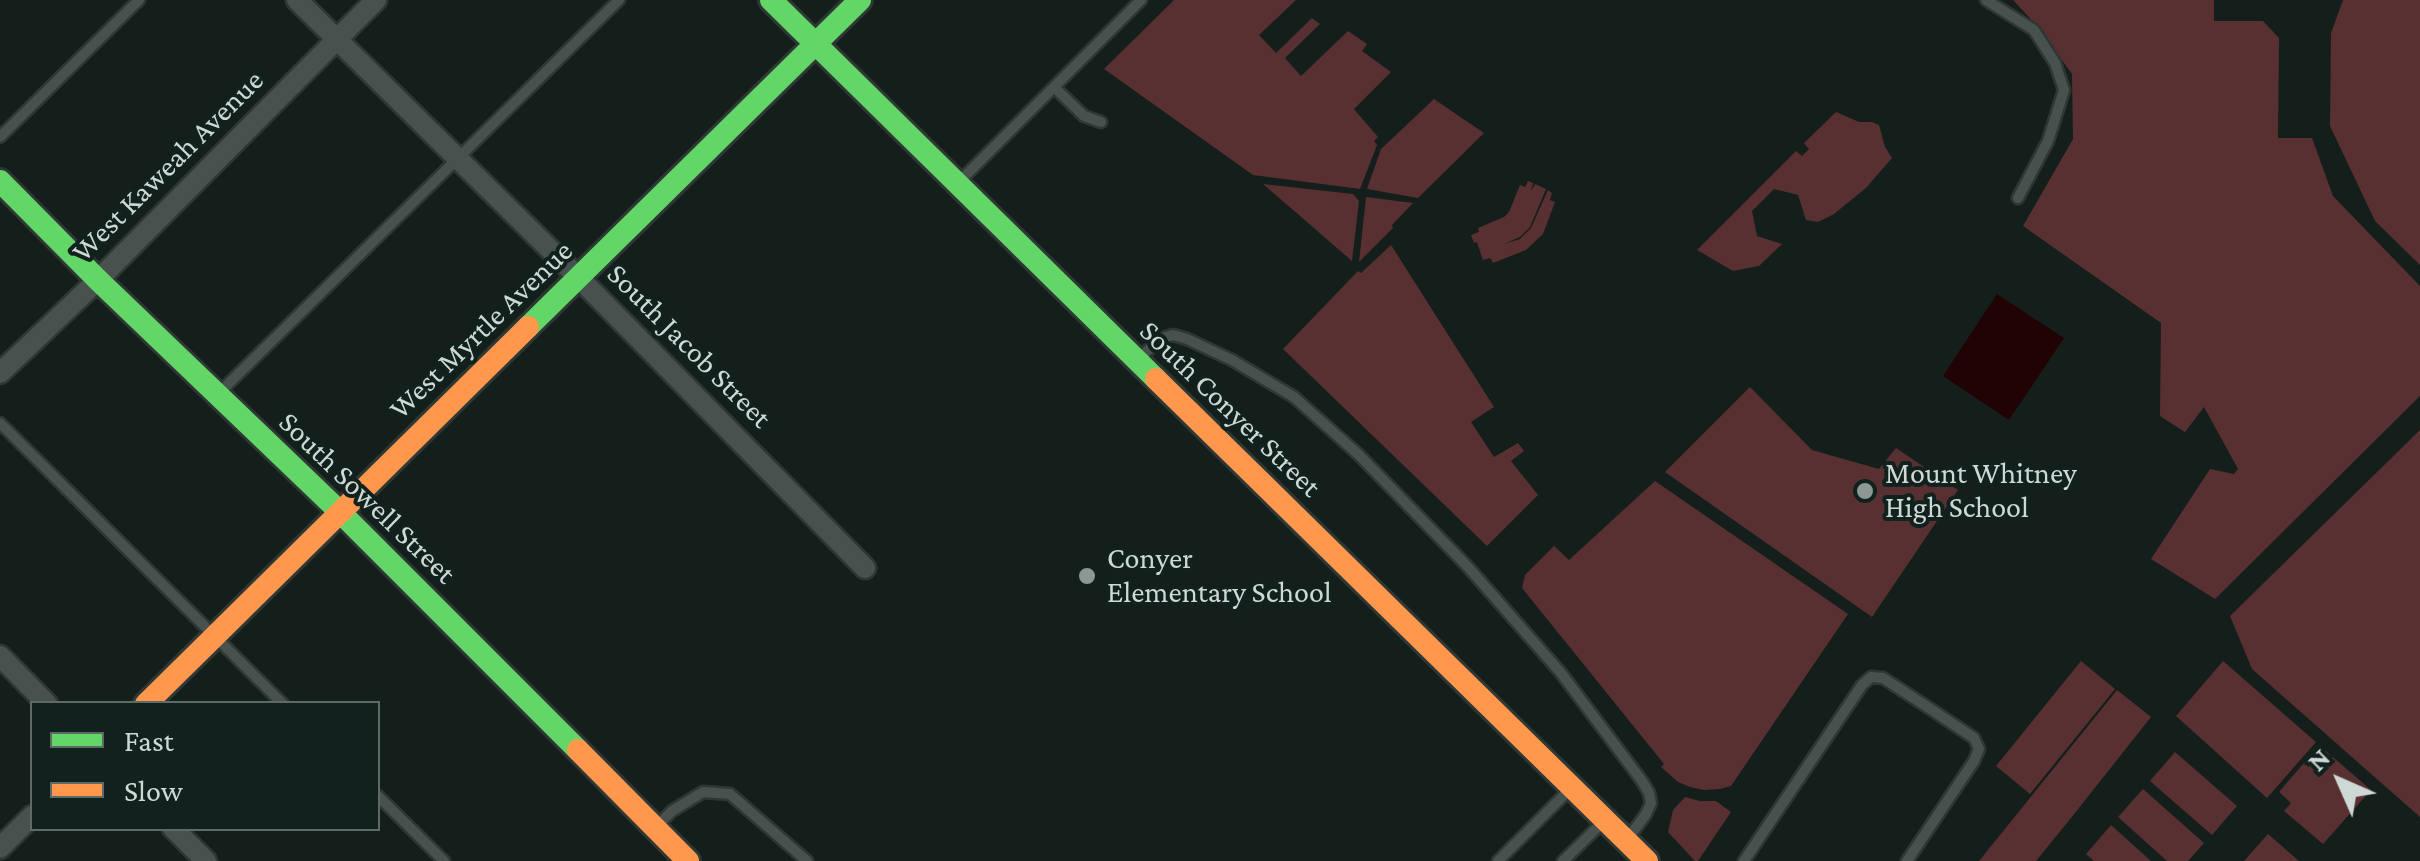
<!DOCTYPE html>
<html>
<head>
<meta charset="utf-8">
<style>
  body { margin:0 }
  #map { position:relative; width:2420px; height:861px; overflow:hidden; background:#141e1b; font-family:"Crimson Pro",serif }
  canvas { display:block }
  .legend { position:absolute; left:30px; top:701px; width:350px; height:130px; box-sizing:border-box; background:#11211d; border:2px solid #5d6a67; margin:0; padding:12px 18px; list-style:none; font-size:30px; color:#ced8d5 }
  .legend li { display:flex; align-items:center; gap:20px; height:50px }
  .legend b { width:50px; border:2px solid #5d6a67 }
  .north { position:absolute; left:2290px; top:731px; width:100px; height:100px; -webkit-text-stroke:8px #11211d; paint-order:stroke; rotate:315deg; font-size:28px; font-weight:700; line-height:40px; text-align:center; color:#ced8d5 }
  .north::after { content:''; display:block; margin:auto; width:35px; height:45px; background:#ced8d5; clip-path:polygon(50% 0,100% 100%,50% 72%,0 100%) }
</style>
</head>
<body>
<div id="map">
<canvas width="2420" height="861"></canvas>
<ul class="legend">
<li><b style="height:12px;background:#63d668"></b>Fast</li>
<li><b style="height:12px;background:#ff974d"></b>Slow</li>
</ul>
<div class="north">N</div>
</div>
<script>
const ctx = document.querySelector('canvas').getContext('2d');
ctx.lineJoin = 'round';
function paint(path, color) {
  ctx.fillStyle = color;
  ctx.fill(path, 'evenodd');
}
function poly(rows) {
  const path = new Path2D();
  for (const r of rows) {
    path.moveTo(r[0], r[1]);
    for (let i = 2; i < r.length; i += 2) path.lineTo(r[i], r[i + 1]);
  }
  return path;
}
function trace(path, color, width, dash) {
  ctx.strokeStyle = color;
  ctx.lineWidth = width;
  ctx.lineCap = dash ? 'butt' : 'round';
  ctx.setLineDash(dash || []);
  ctx.stroke(path);
}
function drawText(font, color, halo, rows, align = 'center') {
  ctx.font = font + ' "Crimson Pro",serif';
  ctx.lineWidth = 8;
  ctx.setLineDash([]);
  ctx.textBaseline = 'middle';
  ctx.strokeStyle = halo;
  ctx.fillStyle = color;
  for (const [text, x, y, turn = 0] of rows) {
    ctx.save();
    ctx.translate(x, y);
    ctx.rotate((+turn || 0) * Math.PI / 180);
    ctx.textAlign = isNaN(turn) ? turn : align;
    if (halo) ctx.strokeText(text, 0, 0);
    ctx.fillText(text, 0, 0);
    ctx.restore();
  }
}
const green = poly([
  [1174,0,1296,0,1259,35,1276,53,1312,18,1320,24,1285,58,1301,76,1348,31,1367,44,1362,51,1391,72,1354,109,1378,137,1374,141,1377,145,1360,189,1253,175,1104,69],
  [2013,0,2214,0,2214,21,2263,21,2279,38,2278,138,2312,138,2333,196,2420,286,2420,396,2215,599,2151,559,2210,469,2234,474,2238,469,2204,407,2185,432,2160,416,2161,323,2023,226,2073,139,2072,74,2038,27],
  [2343,0,2420,0,2420,265,2375,221,2330,126,2331,33],
  [1434,99,1484,133,1418,198,1367,189,1381,149],
  [1836,112,1859,122,1872,122,1879,125,1885,147,1892,158,1866,188,1834,214,1818,222,1806,220,1798,195,1774,189,1752,211,1757,236,1782,244,1759,266,1733,271,1697,250,1796,151,1802,156,1809,149,1804,143],
  [1528,181,1533,183,1531,191,1535,184,1546,189,1530,227,1520,237,1504,244,1520,239,1531,228,1548,190,1552,193,1550,200,1555,202,1543,234,1526,250,1493,263,1490,258,1483,260,1477,242,1474,243,1471,235,1479,232,1478,228,1504,217,1509,212,1520,185,1525,187],
  [1263,184,1353,194,1359,201,1352,261],
  [1366,197,1413,203,1392,225,1393,228,1359,262],
  [1391,245,1494,407,1471,422,1494,457,1518,443,1524,451,1511,461,1538,495,1487,546,1283,349,1358,271,1361,273],
  [1750,387,1812,450,1879,469,1896,448,1958,490,1872,617,1665,472],
  [2420,430,2420,817,2252,669,2230,616],
  [1655,481,1848,614,1731,786,1720,789,1704,790,1690,787,1678,782,1661,767,1664,764,1522,588,1525,575,1554,546,1569,560],
  [2081,661,2115,689,2030,794,1996,766],
  [2223,661,2316,742,2267,798,2176,716],
  [2117,690,2151,717,2067,823,2036,861,1979,861],
  [2319,745,2371,790,2323,844,2284,811,2291,803,2279,792],
  [2175,752,2237,806,2212,835,2150,781],
  [2143,789,2204,843,2188,861,2167,861,2118,817],
  [1685,797,1700,801,1716,801,1731,812,1698,861,1695,861,1668,832,1673,810],
  [2111,825,2151,861,2094,861,2086,854],
  [2268,834,2299,861,2244,861]
]);
const water = poly([
  [1997,294,2064,338,2009,420,1943,376]
]);
const lane = poly([
  [1986,0,2034,30,2055,63,2064,90,2048,141,2018,198],
  [1054,87,1084,116,1101,122],
  [0,137,139,0],
  [961,180,1141,0],
  [1140,357,1162,338,1173,335,1187,339,1232,360,1294,397,1359,455,1468,567,1561,673,1642,781,1649,793,1651,803,1646,814,1627,840],
  [220,392,619,0],
  [0,423,283,704],
  [378,796,444,861],
  [659,824,672,811,703,792,730,794,807,861],
  [1498,861,1568,791],
  [1563,861,1602,823],
  [1744,861,1862,685,1871,677,1883,678,1929,708,1974,738,1979,749,1974,761,1907,861]
]);
const street = poly([
  [297,0,578,277,865,568],
  [0,373,98,280,376,0],
  [0,656,47,704],
  [173,828,206,861],
  [0,848,32,816]
]);
const fast = poly([
  [771,0,1156,379],
  [0,181,98,280,339,511,578,750],
  [528,327,860,0]
]);
const slow = poly([
  [1156,379,1647,861],
  [146,704,528,327],
  [578,750,688,861]
]);
const markers = [
  [1865,491,10,"#8d9794"],
  [1087,576,10,"#8d9794"]
];
const streetNames = [
  ["West Kaweah Avenue",168,166,-45],
  ["West Myrtle Avenue",481,330,-44],
  ["South Jacob Street",689,346,45],
  ["South Conyer Street",1230,409,44],
  ["South Sowell Street",367,498,44]
];
const poiNames = [
  ["Mount Whitney",1885,474],
  ["High School",1885,508],
  ["Conyer",1107,559],
  ["Elementary School",1107,593]
];
paint(green, '#583032');
paint(water, '#210305');
trace(lane, '#2f3734', 15);
trace(street, '#2f3734', 25);
trace(fast, '#2f3734', 28);
trace(slow, '#2f3734', 28);
trace(lane, '#48514e', 10);
trace(street, '#48514e', 20);
trace(fast, '#63d668', 22);
trace(slow, '#ff974d', 22);
for (const [x, y, r, color] of markers) {
  const dot = new Path2D();
  dot.arc(x, y, r, 0, 2 * Math.PI);
  ctx.fillStyle = color;
  ctx.fill(dot);
  trace(dot, '#11211d', 4);
}
drawText('30px', '#ced8d5', '#11211d', streetNames);
drawText('30px', '#ced8d5', '#11211d', poiNames, 'left');
</script>
</body>
</html>
